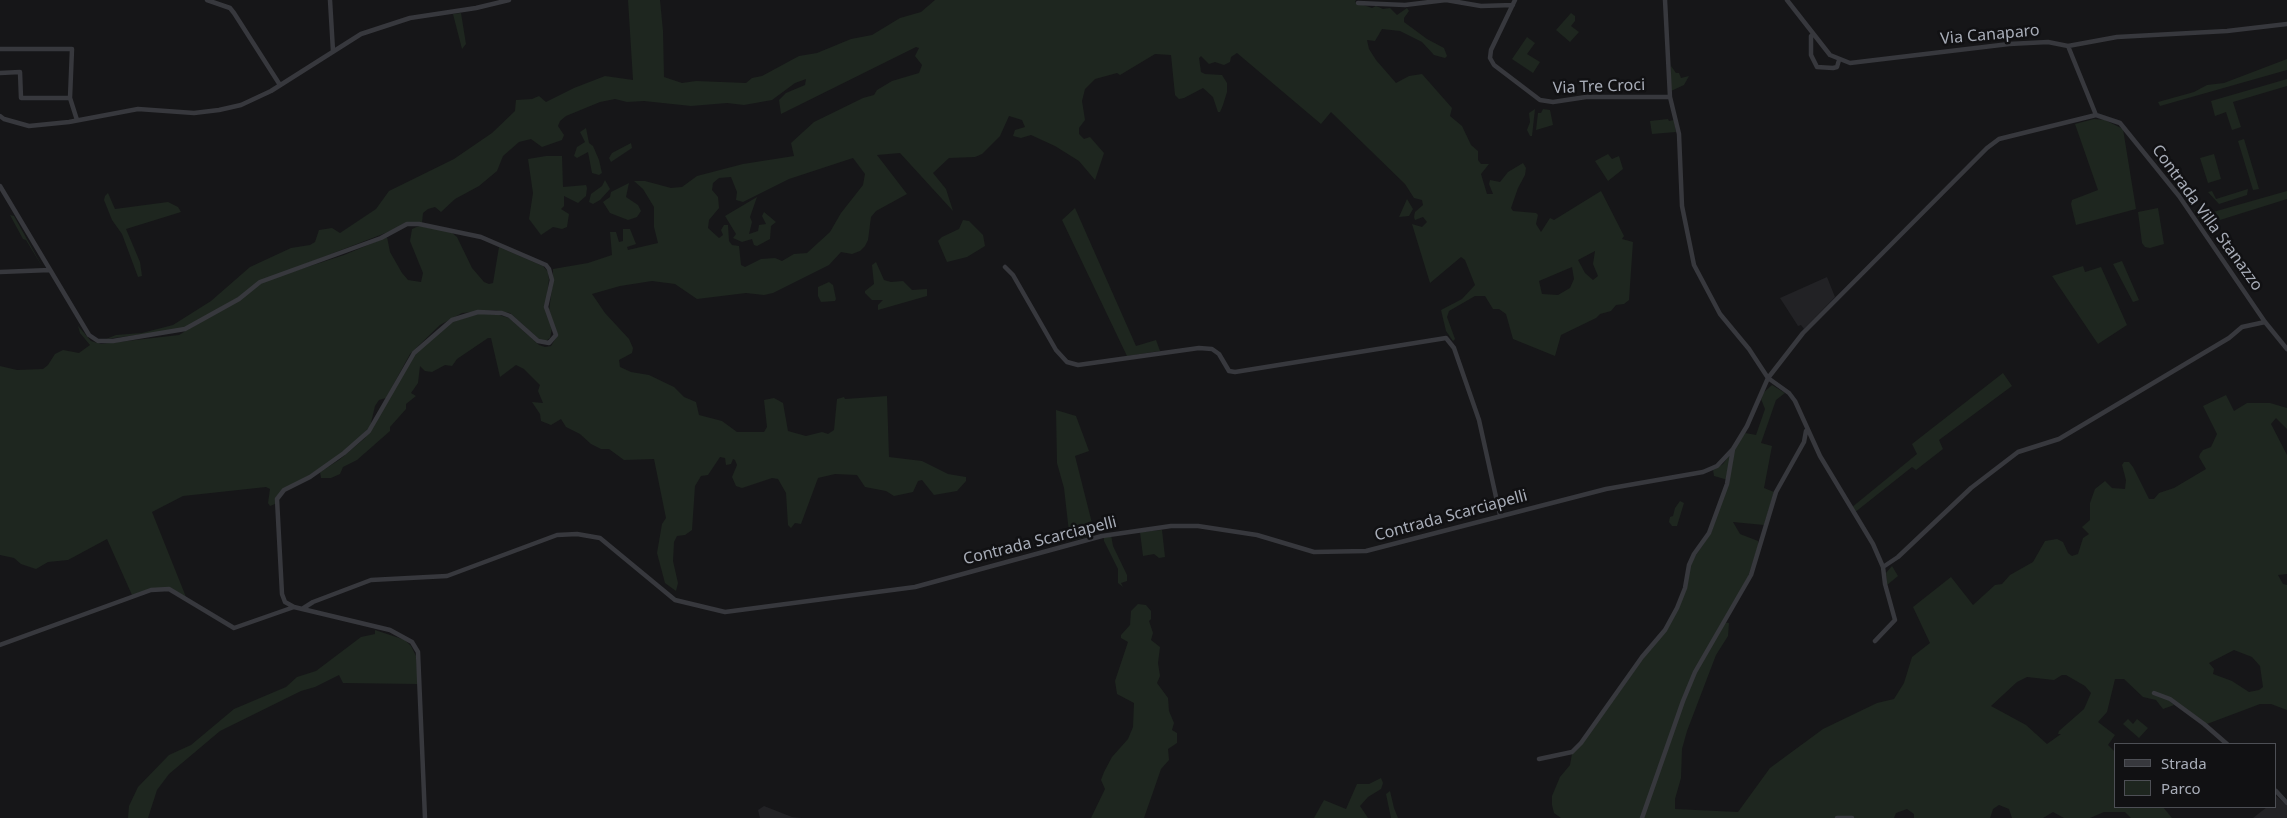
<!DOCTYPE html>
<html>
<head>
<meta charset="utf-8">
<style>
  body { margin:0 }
  #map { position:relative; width:2287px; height:818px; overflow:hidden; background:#161618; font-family:"Noto Sans",sans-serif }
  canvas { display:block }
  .legend { position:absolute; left:2114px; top:743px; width:162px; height:65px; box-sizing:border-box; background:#111113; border:1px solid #4d4f55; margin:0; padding:6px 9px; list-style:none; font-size:15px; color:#a8adb8 }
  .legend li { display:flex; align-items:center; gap:10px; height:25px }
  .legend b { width:25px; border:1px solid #4d4f55 }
</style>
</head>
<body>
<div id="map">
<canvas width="2287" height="818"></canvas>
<ul class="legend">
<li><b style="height:6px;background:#37383d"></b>Strada</li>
<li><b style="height:14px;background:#1e261f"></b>Parco</li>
</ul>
</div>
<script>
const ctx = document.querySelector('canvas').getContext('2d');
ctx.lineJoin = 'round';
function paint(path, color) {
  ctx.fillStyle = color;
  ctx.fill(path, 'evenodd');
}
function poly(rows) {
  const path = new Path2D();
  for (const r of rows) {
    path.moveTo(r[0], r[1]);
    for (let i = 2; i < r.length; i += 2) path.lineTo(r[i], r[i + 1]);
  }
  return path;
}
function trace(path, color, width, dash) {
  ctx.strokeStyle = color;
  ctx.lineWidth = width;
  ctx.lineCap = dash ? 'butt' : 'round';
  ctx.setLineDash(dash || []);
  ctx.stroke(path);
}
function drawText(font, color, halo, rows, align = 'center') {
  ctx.font = font + ' "Noto Sans",sans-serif';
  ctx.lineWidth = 5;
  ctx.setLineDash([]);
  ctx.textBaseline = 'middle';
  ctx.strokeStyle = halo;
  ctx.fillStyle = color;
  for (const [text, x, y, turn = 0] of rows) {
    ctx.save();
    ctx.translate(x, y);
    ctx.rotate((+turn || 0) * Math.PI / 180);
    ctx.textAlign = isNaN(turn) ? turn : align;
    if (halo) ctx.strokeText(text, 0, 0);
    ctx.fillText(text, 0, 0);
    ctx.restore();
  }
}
const built = poly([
  [1827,277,1835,297,1804,329,1801,325,1798,326,1780,298],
  [2276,796,2287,806,2287,818,2253,818,2267,807,2276,807],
  [764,806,792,817,802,818,760,818,758,810]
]);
const green = poly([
  [628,0,660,0,663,31,664,77,682,83,696,81,746,83,752,78,762,76,799,56,817,53,851,39,872,35,900,18,921,12,935,0,1356,0,1355,2,1372,8,1376,6,1383,9,1390,8,1397,15,1407,8,1409,11,1404,18,1404,22,1427,39,1444,48,1447,56,1445,58,1434,55,1422,42,1400,31,1382,29,1375,41,1367,40,1369,49,1376,60,1396,83,1409,76,1422,74,1452,108,1450,116,1462,126,1471,145,1478,151,1478,160,1481,164,1489,164,1481,174,1487,194,1493,194,1489,184,1490,180,1500,182,1508,172,1523,163,1526,168,1525,175,1518,188,1511,208,1513,211,1536,213,1538,215,1536,224,1541,232,1550,218,1554,220,1601,191,1624,236,1622,239,1633,242,1629,300,1624,304,1616,305,1611,311,1600,314,1596,318,1561,335,1555,356,1513,339,1506,314,1499,309,1493,309,1485,296,1475,296,1449,311,1447,317,1455,339,1453,341,1446,331,1441,310,1462,299,1475,285,1465,260,1461,257,1430,283,1412,224,1422,227,1427,222,1423,217,1415,220,1414,217,1415,212,1423,205,1422,200,1414,198,1405,184,1331,112,1321,124,1237,53,1231,57,1230,62,1224,65,1215,62,1209,64,1201,56,1199,58,1201,72,1205,74,1222,75,1227,83,1227,92,1223,105,1220,112,1218,112,1213,97,1203,88,1184,98,1179,99,1175,95,1171,55,1155,54,1120,75,1117,73,1095,79,1085,89,1082,101,1085,120,1079,128,1079,134,1084,139,1090,137,1104,153,1095,180,1079,161,1055,146,1031,135,1021,138,1013,136,1015,130,1025,127,1022,120,1009,116,1000,136,982,154,975,157,949,158,933,173,946,189,953,211,900,153,877,155,907,194,876,211,871,217,868,240,865,246,860,251,852,254,841,252,829,265,773,293,764,295,746,293,697,299,675,284,652,281,620,286,592,294,605,313,629,339,633,348,632,353,619,360,620,367,631,372,649,375,674,387,684,397,696,402,699,415,722,421,737,432,764,432,767,427,764,400,774,398,783,403,788,431,806,436,822,432,828,434,834,430,837,399,844,397,845,399,887,396,889,457,922,461,948,474,966,477,966,481,957,491,934,495,922,480,918,481,913,492,894,496,886,491,865,487,857,475,835,474,818,478,801,524,795,523,791,528,788,525,786,493,778,479,772,478,742,488,736,486,732,477,737,465,735,460,733,459,731,464,726,465,725,458,720,457,708,475,701,476,695,486,692,530,685,535,677,536,674,542,673,561,678,583,676,591,665,583,657,553,662,524,666,518,654,459,624,460,609,449,601,449,591,444,580,434,566,427,561,419,551,425,541,421,540,414,532,402,543,403,538,391,540,385,524,369,516,365,500,377,491,338,488,338,457,359,452,366,445,365,432,372,425,371,420,366,418,383,411,393,416,396,406,404,406,409,390,427,390,431,357,460,343,467,340,474,331,478,321,478,320,472,339,460,365,438,415,352,450,323,479,313,499,315,509,318,539,345,545,347,551,346,557,336,549,310,553,281,553,269,588,263,612,255,610,232,616,232,619,242,623,241,623,229,630,229,636,244,627,247,628,250,658,243,654,227,654,207,643,189,634,181,645,181,671,188,682,187,697,176,743,164,794,156,791,143,814,122,863,98,874,95,877,90,892,81,919,73,922,65,915,56,919,48,916,47,781,114,779,100,786,93,805,85,806,79,795,83,772,100,744,105,727,103,691,106,644,101,627,102,615,99,600,102,566,116,560,121,558,126,564,135,562,140,542,147,531,139,519,142,503,156,497,171,479,186,455,199,441,212,435,207,428,209,423,213,422,223,414,222,261,281,249,291,184,329,106,339,116,335,142,333,173,325,211,301,250,267,291,248,310,245,315,242,319,230,332,228,340,233,376,209,389,191,454,159,492,133,515,111,516,100,532,99,539,96,546,102,574,88,605,76,633,80],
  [853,158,865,174,863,185,841,213,830,232,807,253,794,254,782,261,775,258,761,259,745,267,741,265,739,246,732,245,729,241,728,225,724,225,721,230,723,235,719,238,708,228,709,220,719,208,718,197,712,190,713,183,719,178,731,177,737,192,736,200,743,202,789,179],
  [1595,251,1593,264,1598,276,1593,280,1585,273,1578,260],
  [1572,267,1574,279,1570,288,1558,295,1542,294,1539,281],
  [461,13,466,44,462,49,453,14],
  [1571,13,1575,16,1575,21,1571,26,1579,32,1570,42,1556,30],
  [1527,37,1535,43,1527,54,1540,62,1533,73,1512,59],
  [2287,59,2287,70,2160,106,2158,102,2194,92,2207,85,2224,83],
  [1671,66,1676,73,1679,73,1681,78,1689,76,1684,85,1671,91],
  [2287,79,2287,86,2233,102,2241,127,2232,130,2226,112,2215,116,2211,101],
  [1535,109,1532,136,1530,136,1527,130,1530,122,1529,113],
  [1543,109,1550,110,1553,125,1536,130,1538,113,1541,113],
  [1668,119,1669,121,1674,120,1676,132,1652,134,1650,121],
  [2094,119,2105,120,2123,129,2136,209,2076,225,2071,204,2072,200,2098,190,2075,124],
  [586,128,589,143,593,146,599,160,602,173,599,175,592,173,588,152,577,158,574,156,577,147,585,142,580,132],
  [2244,139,2259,189,2253,190,2238,141],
  [631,143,632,148,611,162,609,158,612,153],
  [1608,154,1612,159,1619,156,1623,169,1608,181,1595,161],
  [2214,154,2221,179,2208,183,2200,158],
  [546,156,562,156,563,187,586,185,587,188,586,196,578,203,564,196,564,206,561,209,569,214,567,227,562,229,553,227,541,235,529,219,533,193,528,159],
  [605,180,610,189,600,200,593,204,589,202,591,194,602,186],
  [629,183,626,197,638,205,641,211,637,217,628,220,610,213,603,202,610,197,611,192],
  [2248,189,2247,195,2219,204,2208,192,2212,191,2216,199],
  [2287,191,2287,199,2204,225,2193,209,2205,220,2214,215,2213,212],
  [108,193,115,209,168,202,178,207,181,212,126,229,140,262,142,276,138,277,122,234,112,220,104,200,105,196],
  [757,197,750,217,752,222,749,234,758,231,759,225,766,224,762,216,764,212,776,222,771,226,770,239,757,246,754,245,752,239,742,242,733,238,736,234,725,216],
  [1407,199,1413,209,1409,216,1399,217],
  [1075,208,1136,346,1156,340,1160,351,1127,356,1062,220],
  [2158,208,2164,244,2150,248,2145,247,2142,243,2138,212],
  [10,215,14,216,43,268,26,240,23,239],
  [963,220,969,221,983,235,985,246,967,257,947,262,938,241,942,237,959,229],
  [419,226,451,232,457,237,472,268,484,282,489,284,493,283,499,247,543,266,548,272,549,279,546,305,552,328,550,338,546,341,540,340,510,313,495,310,462,313,440,325,410,354,386,398,379,400,375,406,370,427,343,453,276,497,275,504,270,506,268,503,270,489,266,487,183,496,152,512,186,597,169,589,132,595,107,539,68,560,48,562,36,569,21,564,14,558,0,555,0,366,17,370,43,369,48,365,55,354,63,350,79,353,90,345,80,333,78,326,91,341,101,344,179,335,222,309,261,282,344,255,387,237,390,252,402,273,408,280,421,282,423,273,410,241,412,229],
  [2122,261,2139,300,2133,302,2113,264],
  [876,262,884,280,891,282,903,281,912,290,927,289,927,296,878,310,878,305,883,300,872,300,865,293,865,291,874,284,872,265],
  [2083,266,2085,272,2101,267,2127,325,2098,344,2052,276],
  [829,282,833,285,836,299,835,301,821,302,818,296,818,287],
  [2003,373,2012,386,1939,440,1943,449,1916,470,1912,467,1854,513,1851,508,1917,454,1912,444],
  [1772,385,1785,393,1776,400,1761,443,1772,446,1764,488,1774,492,1764,525,1733,522,1740,534,1758,541,1758,546,1748,577,1723,622,1729,623,1728,636,1716,655,1687,731,1682,749,1681,778,1675,799,1675,809,1738,812,1770,768,1823,729,1877,703,1894,699,1904,683,1912,657,1930,643,1913,607,1951,577,1973,605,1995,585,2002,584,2010,575,2033,562,2045,541,2057,539,2063,542,2068,553,2072,556,2078,554,2083,538,2089,534,2082,527,2090,520,2090,503,2095,489,2105,481,2112,488,2125,489,2126,480,2122,465,2124,462,2129,462,2133,467,2149,499,2154,499,2159,493,2174,488,2206,469,2199,457,2200,454,2203,450,2211,447,2217,434,2203,406,2226,395,2234,411,2247,403,2270,403,2287,408,2287,429,2276,418,2271,424,2287,455,2287,574,2278,575,2283,584,2287,585,2287,710,2271,704,2260,704,2207,724,2167,699,2174,705,2163,709,2156,700,2143,697,2124,679,2115,679,2107,712,2098,722,2115,735,2108,745,2116,753,2116,807,2163,807,2172,818,2131,818,2125,812,2104,812,2090,818,2064,818,2053,812,2043,818,2012,818,2009,809,1999,805,1993,809,1990,818,1914,818,1914,814,1907,809,1896,813,1894,818,1561,818,1554,813,1552,805,1552,796,1560,777,1570,765,1572,754,1581,745,1674,616,1692,561,1711,533,1728,480,1714,476,1713,470,1723,464,1745,433,1756,435,1765,409,1761,399,1763,393],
  [2234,650,2252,657,2260,666,2263,687,2259,690,2249,692,2232,681,2213,674,2214,669,2209,663],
  [2062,675,2066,675,2085,686,2091,693,2084,709,2059,731,2058,734,2061,734,2047,744,2026,725,1991,706,2017,682,2027,677,2054,680],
  [1056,410,1076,416,1089,451,1075,456,1095,535,1070,541,1064,488,1057,463],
  [1680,501,1684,503,1677,526,1672,526,1669,522,1670,517,1673,516,1675,508],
  [1162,530,1165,557,1159,558,1154,554,1143,556,1140,532],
  [1111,535,1113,546,1127,575,1127,581,1121,583,1123,587,1118,583,1118,569,1104,541,1104,537],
  [1892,566,1898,576,1887,585,1886,573],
  [1138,604,1146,605,1151,611,1151,619,1149,621,1153,633,1151,640,1160,647,1158,663,1160,676,1157,683,1168,698,1169,711,1174,723,1172,730,1177,733,1177,743,1168,749,1169,760,1161,769,1144,818,1091,818,1105,789,1101,780,1104,772,1112,757,1128,739,1133,727,1134,703,1117,694,1115,681,1128,642,1121,638,1121,635,1130,625,1131,611],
  [375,630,405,640,411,646,416,656,418,684,343,683,339,675,315,687,301,691,220,731,169,774,157,790,148,818,128,818,129,806,138,787,169,755,191,745,234,709,286,687,297,677,316,671,361,637,375,634],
  [2128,719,2133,724,2137,719,2148,728,2139,738,2123,724],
  [1381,778,1383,783,1381,789,1368,797,1360,806,1368,818,1314,818,1324,800,1346,809,1357,784,1369,784],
  [1390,791,1394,808,1398,818,1391,818,1386,794]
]);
const minor = poly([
  [207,0,230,8,234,13,280,85],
  [330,0,333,51],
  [1515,0,1491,50,1490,58,1494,65,1540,100,1553,102,1586,97,1670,97],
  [1665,0,1670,97,1679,134,1682,206,1694,265,1720,314,1749,349,1768,378,1789,393,1795,401,1820,456,1873,544,1883,567,1885,584,1895,620,1875,641],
  [1787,0,1830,55,1850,63,2009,44,2048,42,2068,46,2096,115],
  [1358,3,1405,5,1446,0,1481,6,1513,5],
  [1813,34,1811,36,1811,55,1817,67,1833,68,1837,67,1839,60],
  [2068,46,2117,37,2227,31,2287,24],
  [0,49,72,49,70,98,77,120],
  [0,73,20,72,21,98,70,98],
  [0,116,4,119,29,126,69,122,138,109,194,113,219,110,241,105,271,91,361,34,410,18,476,8,509,0],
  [0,186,89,335,98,341,113,341,185,329,239,299,260,282,381,238,407,224,419,224,481,237,546,265,549,269,552,280,546,307,556,335,549,343,538,341,510,316,502,313,478,312,452,320,414,353,369,431,344,453,310,477,284,490,277,499,282,594,285,602,294,607,390,630,412,642,418,652,425,818],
  [1005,267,1013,275,1056,350,1067,362,1078,365,1199,348,1212,349,1219,354,1229,371,1235,372,1446,338,1454,348,1479,420,1500,515],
  [0,272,50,270],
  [1883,567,1898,557,1971,488,2018,452,2059,439,2229,338,2242,327,2265,322],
  [302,609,313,602,371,580,447,576,557,535,577,534,600,538,675,600,725,612,915,587,1102,536,1171,526,1198,526,1257,535,1314,552,1366,551,1606,489,1703,472,1717,466,1733,449],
  [0,645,151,590,169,589,234,628,294,607],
  [2154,693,2170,699,2204,724,2227,744],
  [1539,759,1572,752,1581,743,1642,657,1665,630,1677,608,1685,588,1689,565,1694,554,1709,533,1727,484,1733,449,1747,426,1768,378,1803,333,1987,148,1999,139,2096,115,2120,123,2179,196,2265,322,2287,349],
  [2276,791,2287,803],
  [1642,818,1683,701,1695,672,1751,575,1776,492,1804,442,1806,431],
  [1837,818,1852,818]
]);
const streetNames = [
  ["Via Canaparo",1990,35,-5],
  ["Via Tre Croci",1599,87,-2],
  ["Contrada Villa Stanazzo",2207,218,54],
  ["Contrada Scarciapelli",1451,516,-15],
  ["Contrada Scarciapelli",1040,541,-14]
];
paint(built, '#222225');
paint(green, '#1e261f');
trace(minor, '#37383d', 4.5);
drawText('16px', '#a8adb8', '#111113', streetNames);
</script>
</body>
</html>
